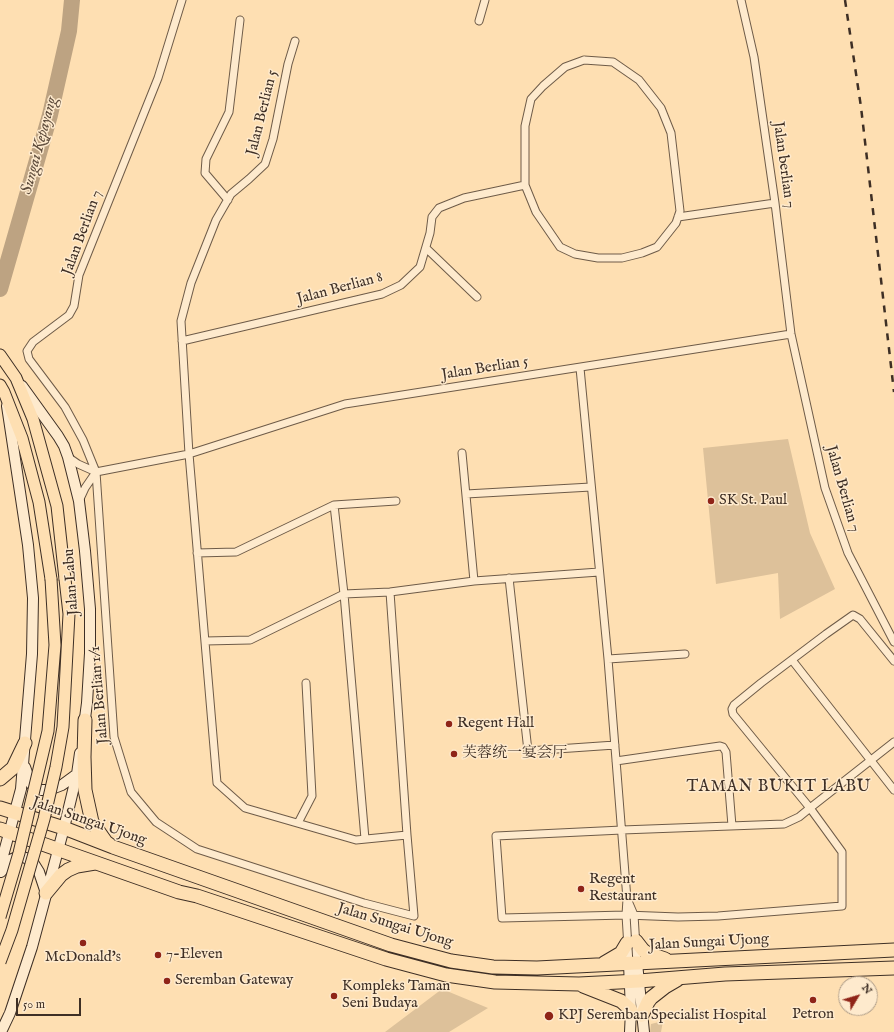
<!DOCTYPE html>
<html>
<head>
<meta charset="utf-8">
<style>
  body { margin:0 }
  #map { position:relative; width:894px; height:1032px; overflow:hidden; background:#fedfb2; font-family:"IM FELL English",serif }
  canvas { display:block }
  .north { position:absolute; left:838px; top:976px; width:40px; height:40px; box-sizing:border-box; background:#feeacd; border:1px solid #b19f8a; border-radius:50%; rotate:52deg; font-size:11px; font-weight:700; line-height:16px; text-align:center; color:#3e2f25 }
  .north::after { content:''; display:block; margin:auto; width:14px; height:18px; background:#8f2418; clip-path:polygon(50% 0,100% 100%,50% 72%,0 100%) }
  .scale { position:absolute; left:16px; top:998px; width:65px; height:18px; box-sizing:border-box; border:2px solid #3e2f25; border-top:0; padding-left:5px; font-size:12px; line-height:14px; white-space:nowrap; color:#3e2f25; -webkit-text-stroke:3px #feeacd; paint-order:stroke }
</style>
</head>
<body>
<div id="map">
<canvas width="894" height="1032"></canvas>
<div class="north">N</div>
<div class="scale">50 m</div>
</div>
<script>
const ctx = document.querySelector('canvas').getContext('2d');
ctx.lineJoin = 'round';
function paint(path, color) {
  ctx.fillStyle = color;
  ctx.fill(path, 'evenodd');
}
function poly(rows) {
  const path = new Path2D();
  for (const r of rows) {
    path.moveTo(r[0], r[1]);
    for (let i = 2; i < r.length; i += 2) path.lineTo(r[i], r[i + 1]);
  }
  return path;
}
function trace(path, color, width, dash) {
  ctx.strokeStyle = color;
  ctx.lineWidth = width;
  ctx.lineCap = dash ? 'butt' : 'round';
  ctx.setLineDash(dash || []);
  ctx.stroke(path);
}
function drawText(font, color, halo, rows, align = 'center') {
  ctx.font = font + ' "IM FELL English","Noto Serif SC",serif';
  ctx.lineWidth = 3;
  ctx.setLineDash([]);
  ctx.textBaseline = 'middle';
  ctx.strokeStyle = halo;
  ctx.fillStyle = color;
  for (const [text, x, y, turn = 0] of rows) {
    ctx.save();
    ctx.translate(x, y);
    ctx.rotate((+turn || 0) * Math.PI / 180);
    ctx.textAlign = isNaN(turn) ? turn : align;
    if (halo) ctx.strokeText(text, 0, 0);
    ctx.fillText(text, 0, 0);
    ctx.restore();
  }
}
const green = poly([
  [788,439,810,533,835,589,780,619,778,573,716,584,703,448],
  [442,989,488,1008,449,1032,385,1032],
  [663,1021,661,1032,650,1032,651,1024]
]);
const river = poly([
  [0,289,50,115,69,31,72,0]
]);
const street = poly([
  [182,0,158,78,79,275,74,306,69,315,33,342,27,351,29,359,65,407,83,440,96,472,114,737,131,792,156,822,197,849,364,903,414,916,407,835,390,592],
  [741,0,754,57,775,203,791,334,825,488,848,553,894,642],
  [479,21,485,0],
  [295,41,288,64,273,139,265,164,249,179,231,194,216,220,191,283,181,321,189,454,217,783,245,808,356,840,407,835],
  [584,60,613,62,639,80,661,108,671,133,680,211,676,223,657,247,642,253,622,258,598,258,575,254,560,247,536,212,525,185,525,126,531,99,543,86,565,67,584,60],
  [228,200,205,173,206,159,229,112,240,20],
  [678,217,775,203],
  [426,248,477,297],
  [182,341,382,294,401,285,420,267,430,233,432,217,439,208,464,198,525,185],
  [580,368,608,659,627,899,626,915,629,964],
  [462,453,474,581],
  [68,457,78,464,96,472,189,454,345,404,791,334],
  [466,494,591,487],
  [79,501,85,488,96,472],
  [334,505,344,594,365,839],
  [197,553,236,552,334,505,396,501],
  [509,578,528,751,615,745],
  [205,641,250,640,344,594,390,592,474,581,599,572],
  [608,659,685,654],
  [792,660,894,790],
  [894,661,860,619,853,615,826,634,761,683,734,705,732,709,733,714,810,808,842,852,842,906,718,916,678,917,626,915,502,918,496,836,622,830,784,824,799,817,810,808,894,742],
  [616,761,720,746,723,747,726,752,732,826],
  [298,823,312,796,306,683],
  [628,901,634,915,637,963]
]);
const secondary = poly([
  [22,386,58,436,64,446,68,457,79,501,85,551,90,609,90,653,87,703,84,726],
  [25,767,31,784,35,788,41,790,49,790,62,785,77,774],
  [0,867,21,789,32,654,33,598,28,545,7,406],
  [1,872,10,860,19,856,26,858,34,864,39,872,46,893],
  [637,963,644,1032],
  [629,964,631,1010,630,1032],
  [1,1032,10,1013,32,947,64,828,77,774,80,753]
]);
const primary = poly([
  [0,355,16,378,33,419,57,506,65,579],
  [0,385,4,392,22,438,39,502,51,579]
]);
const highway = poly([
  [85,720,84,757,85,790,92,822,106,842,110,845],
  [0,779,13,768,25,743],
  [0,808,64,828,113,847,391,945,451,961,493,967,537,968,894,950],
  [0,829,179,892,197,896,386,959,446,975,495,982,579,984,639,981,725,974,894,968],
  [46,893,61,875,68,870,77,866,95,863],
  [636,941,643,950,647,953,665,959],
  [604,963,621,953,627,943],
  [583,986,621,1001,631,1010],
  [642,1015,648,1002,651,998,665,987,677,980]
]);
const rail = poly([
  [845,0,861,107,894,392]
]);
const primaryBridge = poly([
  [0,917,19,853,48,731,55,645,51,579],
  [0,962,12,930,44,819,56,767,63,727,69,614,65,579]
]);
const markers = [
  [711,501,4,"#8f2418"],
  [449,724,4,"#8f2418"],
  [454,754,4,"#8f2418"],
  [581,889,4,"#8f2418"],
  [83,943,4,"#8f2418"],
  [158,955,4,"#8f2418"],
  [167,981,4,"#8f2418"],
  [334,996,4,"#8f2418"],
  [813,1000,4,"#8f2418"],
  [549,1016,5,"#8f2418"]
];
const streetNames = [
  ["Jalan Berlian 5",263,113,-76],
  ["Jalan berlian 7",783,165,82],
  ["Jalan Berlian 7",83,233,-70],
  ["Jalan Berlian 8",340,289,-15],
  ["Jalan Berlian 5",485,369,-9],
  ["Jalan Berlian 7",842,489,74],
  ["Jalan Labu",72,582,-94],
  ["Jalan Berlian 1/1",100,695,-95],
  ["Jalan Sungai Ujong",89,822,19],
  ["Jalan Sungai Ujong",395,926,17],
  ["Jalan Sungai Ujong",709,943,-3]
];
const poiNames = [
  ["SK St. Paul",719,501],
  ["Regent Hall",457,724],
  ["芙蓉统一宴会厅",462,754],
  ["Regent",589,880],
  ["Restaurant",589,897],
  ["7-Eleven",166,955],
  ["McDonald's",83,958,"center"],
  ["Seremban Gateway",175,981],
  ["Kompleks Taman",342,987],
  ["Seni Budaya",342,1004],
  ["Petron",813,1015,"center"],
  ["KPJ Seremban Specialist Hospital",558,1016]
];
const waterNames = [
  ["Sungai Kepayang",40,146,-75]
];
const neighbourhoodNames = [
  ["TAMAN BUKIT LABU",779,788]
];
paint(green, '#ddc19a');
trace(river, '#bda382', 16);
trace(street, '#6e5b48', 9);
trace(secondary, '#3e2f25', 12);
trace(primary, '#3e2f25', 13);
trace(highway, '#3e2f25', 15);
trace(street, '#feeacd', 7);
trace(secondary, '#feeacd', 10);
trace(primary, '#fedfb2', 11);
trace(highway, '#fedfb2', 13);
trace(rail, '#3e2f25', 2.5, [7, 7]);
trace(primaryBridge, '#3e2f25', 13, []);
trace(primaryBridge, '#fedfb2', 11);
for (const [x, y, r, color] of markers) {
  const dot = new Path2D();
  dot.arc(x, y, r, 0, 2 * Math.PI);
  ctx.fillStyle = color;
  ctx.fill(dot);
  trace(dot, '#feeacd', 1.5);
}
drawText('15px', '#3e2f25', '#feeacd', streetNames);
drawText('15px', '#3e2f25', '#feeacd', poiNames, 'left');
drawText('italic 16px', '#5e4c3c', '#feeacd', waterNames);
ctx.letterSpacing = '1px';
drawText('16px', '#3e2f25', '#feeacd', neighbourhoodNames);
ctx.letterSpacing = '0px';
</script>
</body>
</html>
